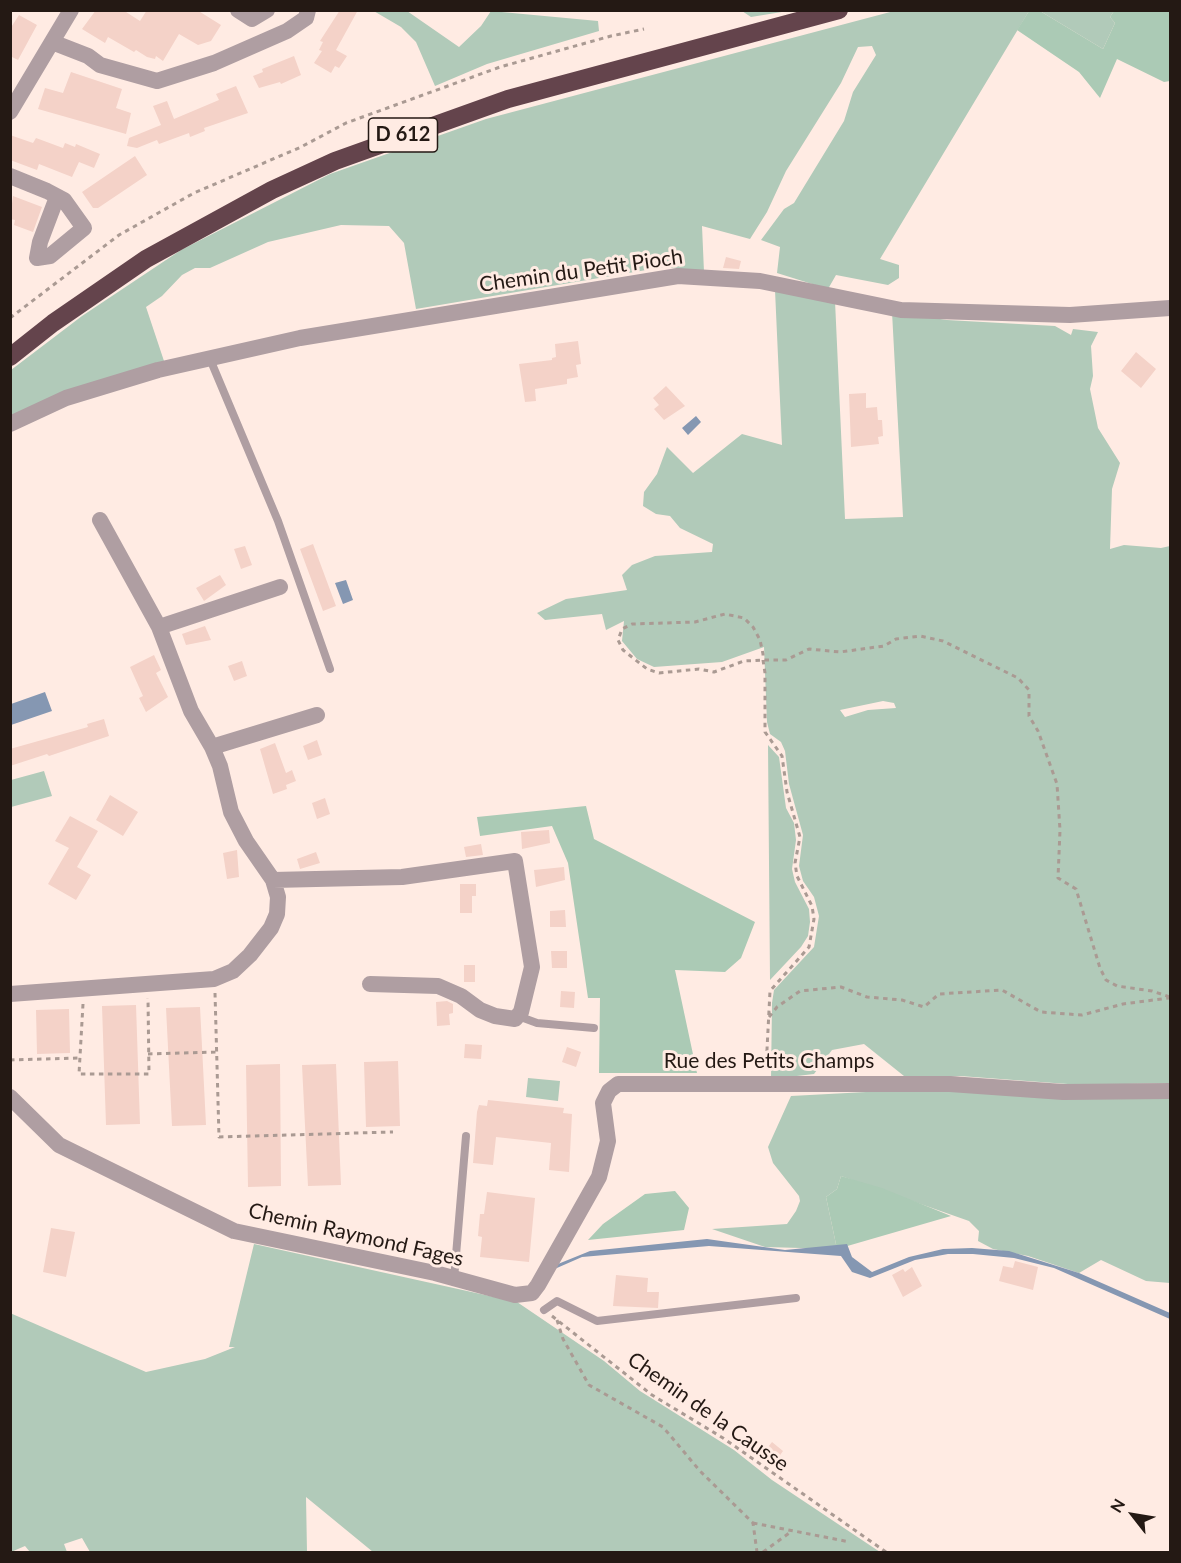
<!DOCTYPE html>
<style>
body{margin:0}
#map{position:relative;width:1181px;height:1563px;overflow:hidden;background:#ffebe3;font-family:Lato,sans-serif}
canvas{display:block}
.frame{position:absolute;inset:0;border:12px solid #241914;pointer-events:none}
.north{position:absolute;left:1103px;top:1485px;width:60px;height:60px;-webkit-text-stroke:4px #ffebe3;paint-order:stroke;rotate:301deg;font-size:16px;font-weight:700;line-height:24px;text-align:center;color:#241914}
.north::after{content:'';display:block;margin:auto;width:21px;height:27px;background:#241914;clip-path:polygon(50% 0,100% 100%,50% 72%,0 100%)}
</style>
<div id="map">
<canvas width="1181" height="1563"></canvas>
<div class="frame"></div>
<div class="north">N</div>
</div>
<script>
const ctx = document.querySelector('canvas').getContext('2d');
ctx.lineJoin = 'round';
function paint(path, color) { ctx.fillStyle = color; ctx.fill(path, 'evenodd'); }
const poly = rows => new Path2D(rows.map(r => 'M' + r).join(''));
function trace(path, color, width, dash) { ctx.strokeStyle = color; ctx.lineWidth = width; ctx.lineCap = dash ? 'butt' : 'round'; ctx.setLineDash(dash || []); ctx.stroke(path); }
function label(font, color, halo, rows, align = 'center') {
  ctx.font = font + ' Lato,sans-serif'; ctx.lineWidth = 6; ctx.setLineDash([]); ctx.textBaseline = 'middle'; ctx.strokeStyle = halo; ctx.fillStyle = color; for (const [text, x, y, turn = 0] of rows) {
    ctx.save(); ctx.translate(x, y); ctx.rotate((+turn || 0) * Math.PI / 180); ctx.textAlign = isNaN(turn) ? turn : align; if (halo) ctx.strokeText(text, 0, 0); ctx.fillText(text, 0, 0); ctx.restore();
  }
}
paint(poly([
 [372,10,407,11,459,47,481,26,491,11,598,21,599,31,487,64,435,86,416,42,401,27],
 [742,11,788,11,751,17],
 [894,11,1029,11,880,259,899,265,899,278,888,285,836,275,828,289,777,273,780,247,761,240,784,209,794,203,844,121,853,92,876,55,872,46,858,47,841,83,786,171,767,212,750,239,702,226,704,272,664,267,416,309,404,243,389,226,341,225,268,242,210,268,195,268,182,275,162,296,146,307,165,364,11,419,11,370,82,316,181,250,330,174,486,119],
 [1040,11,1114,11,1110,17,1115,23,1103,49],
 [775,290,835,301,845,519,903,517,892,312,947,320,1055,326,1071,335,1073,329,1098,332,1091,346,1093,376,1090,389,1098,428,1120,463,1112,489,1110,549,1124,545,1161,548,1170,546,1170,1083,1081,1085,960,1076,909,1080,864,1044,832,1050,814,1074,771,1079,772,1003,774,990,814,947,819,916,814,897,803,881,799,866,803,835,789,784,785,751,781,742,770,734,767,722,764,647,722,662,654,667,637,659,622,641,624,621,606,630,602,614,545,620,537,613,566,599,627,590,622,575,632,565,655,556,712,552,713,544,680,528,670,516,656,514,643,506,644,492,657,474,667,447,693,473,742,434,782,445],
 [883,701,894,703,896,708,868,710,845,717,840,710],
 [768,745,779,757,786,808,794,823,796,840,792,869,795,882,809,909,810,922,808,936,801,947,770,980],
 [44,771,52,796,11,807,11,780],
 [528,1078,560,1081,558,1101,526,1097],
 [941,1088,1170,1094,1170,1283,1146,1281,1101,1260,1079,1273,1028,1256,993,1249,978,1241,979,1231,969,1221,841,1176,837,1189,826,1197,837,1249,765,1247,712,1229,787,1224,796,1211,800,1201,799,1196,773,1163,768,1147,791,1096],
 [254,1244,517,1302,604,1361,640,1391,734,1450,772,1480,880,1552,373,1552,306,1497,307,1552,90,1552,82,1538,64,1544,67,1552,30,1552,25,1546,11,1552,10,1313,146,1372,205,1359,235,1347,229,1347]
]), '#b1cab9');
paint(poly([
 [1029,11,1040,11,1103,49,1115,23,1110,17,1114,11,1170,11,1170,81,1164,82,1117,59,1100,98,1079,72,1017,30],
 [586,806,594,839,755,922,741,958,725,972,675,970,697,1073,599,1073,600,998,588,998,568,863,552,826,480,836,477,817],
 [841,1176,882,1188,951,1216,837,1249,826,1197,837,1189],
 [675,1191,689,1208,684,1230,588,1240,603,1224,645,1194]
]), '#abcab5');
paint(poly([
 [696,416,701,422,688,435,682,428],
 [346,580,353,600,343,604,335,583],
 [45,692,52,711,11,725,11,704],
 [707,1239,785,1250,847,1244,852,1257,872,1272,909,1257,943,1249,972,1248,1009,1251,1079,1273,1170,1313,1170,1319,1054,1268,1014,1258,973,1254,948,1254,915,1260,870,1278,852,1272,841,1256,709,1246,582,1257,550,1271,553,1266,590,1251]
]), '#8597b2');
paint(poly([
 [96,10,123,10,140,21,147,10,197,10,221,25,211,41,198,45,179,34,163,61,156,56,155,59,147,57,136,50,134,52,108,37,105,43,82,29],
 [340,10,358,10,336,50,347,56,339,68,335,66,331,73,314,63,322,51,319,50,323,42,320,41],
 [19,15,37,25,18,60,10,56,10,29],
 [294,56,301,75,281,84,280,82,259,88,253,76,263,72,262,69],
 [71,72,122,89,116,108,131,113,126,134,38,109,45,88,63,93],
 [236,86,248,113,204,128,205,131,190,137,189,133,159,144,157,140,137,148,127,146,129,138,161,125,153,106,167,101,174,119,219,100,216,94],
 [10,135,33,143,36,138,63,148,65,143,75,147,76,144,100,154,94,168,79,162,72,177,39,164,37,170,10,160],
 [135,156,147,175,98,208,93,208,82,192],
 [13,196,42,207,33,232,14,225,15,220,10,219],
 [726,257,741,261,739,269,723,268],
 [578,341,581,364,576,365,578,377,567,379,567,384,535,389,536,401,525,402,519,364,552,360,552,358,556,357,555,344],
 [1136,352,1156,369,1141,388,1121,371],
 [666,386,685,406,664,420,654,409,659,405,653,398],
 [866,393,866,408,877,407,878,420,882,420,883,436,878,437,879,444,851,447,849,394],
 [313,544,336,606,323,611,300,549],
 [245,546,252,565,241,569,234,549],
 [220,575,226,585,204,601,196,588],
 [205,626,211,640,186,645,182,634],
 [154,655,161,670,156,673,168,697,146,712,139,698,143,696,130,667],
 [242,661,247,676,234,681,228,666],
 [104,719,109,736,49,756,47,754,10,766,10,749,88,727,87,724],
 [317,740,322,755,308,760,303,746],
 [275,743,286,773,292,770,296,781,286,785,287,789,273,794,260,749],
 [110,795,138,812,123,836,96,820],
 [325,798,330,814,317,819,312,803],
 [70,816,98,831,77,867,91,875,76,900,48,884,69,848,55,841],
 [549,830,550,843,522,849,521,832],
 [481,844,483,855,466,857,464,847],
 [237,850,239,877,227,879,223,853],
 [316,852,320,863,300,869,297,859],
 [564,867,565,880,536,887,534,870],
 [460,884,476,884,476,896,472,896,472,913,460,913],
 [565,910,566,927,550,927,550,911],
 [551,951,567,951,567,968,552,968],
 [464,965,475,965,475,982,464,982],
 [561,991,575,992,574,1008,560,1007],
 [447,1001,453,1004,453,1013,449,1014,450,1025,437,1026,436,1002],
 [136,1005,140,1124,106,1125,102,1006],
 [200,1007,206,1125,172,1126,166,1008],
 [69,1009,70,1053,37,1054,36,1010],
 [465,1044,482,1045,481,1059,464,1058],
 [567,1047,581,1052,576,1067,562,1062],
 [398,1061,400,1126,366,1127,364,1062],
 [280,1064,281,1186,248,1187,246,1065],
 [336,1064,341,1185,308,1186,302,1065],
 [488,1100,564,1108,563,1113,572,1114,569,1172,549,1170,551,1143,496,1137,493,1165,473,1163,477,1112,479,1105,487,1106],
 [487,1192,535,1198,529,1262,480,1257,482,1237,478,1236,480,1214,484,1214],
 [51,1228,75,1232,66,1277,43,1272],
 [1015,1261,1038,1267,1033,1290,999,1281,1003,1266,1013,1268],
 [912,1267,922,1286,903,1297,892,1275,903,1269,905,1272],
 [616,1275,648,1278,647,1292,659,1292,658,1308,613,1306],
 [772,1442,783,1451,774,1464,762,1455]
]), '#f4d2c8');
trace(poly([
 [10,318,119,235,194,193,301,147,346,123,500,67,611,36,644,29],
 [215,993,219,1137,393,1132],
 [83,1004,79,1074,149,1074,148,998],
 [769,1017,777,1007,800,991,841,987,867,997,902,1000,924,1007,939,994,1002,990,1041,1012,1082,1015,1123,1004,1169,998],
 [148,1054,217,1052],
 [10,1060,80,1058],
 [766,1069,770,991,809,947,814,919,812,906,797,876,795,863,800,837,787,792,782,756,765,732,765,673,763,660,763,654,760,640,753,627,744,618,725,614,695,622,632,624,622,629,618,640,623,650,647,669,659,673,699,669,714,672,744,661,763,660,786,660,809,649,840,652,884,646,896,639,920,636,943,641,1018,678,1029,690,1029,716,1038,731,1057,784,1060,830,1058,878,1076,889,1100,968,1106,980,1117,986,1152,991,1170,997],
 [552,1316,652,1395,723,1438,886,1552],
 [557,1320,563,1339,589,1385,663,1427,700,1471,753,1523,757,1552],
 [753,1523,850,1542],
 [763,1552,792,1531]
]), '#aa9a93', 3, [4.5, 4.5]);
trace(poly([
 [210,359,278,521,330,669],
 [518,1016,537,1023,594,1028],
 [454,1279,466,1136],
 [544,1310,557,1301,597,1321,796,1298]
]), '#af9ea2', 8);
trace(poly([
 [238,10,252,19,267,10],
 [52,42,88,56,100,65,157,81,214,63,287,31,306,18,308,10],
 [10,112,71,10],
 [10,176,47,191,64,200,84,228,50,256,37,258,40,242,57,197],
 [10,424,66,398,158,370,300,338,678,276,760,281,901,310,1070,315,1170,308],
 [159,627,280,587],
 [212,747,317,715],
 [273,880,402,877,515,861,532,967,521,1012,515,1019,495,1016,480,1010,461,996,438,986,370,984],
 [10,994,214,979,233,971,250,955,271,928,277,914,278,897,273,880,246,841,231,812,220,766,212,747,191,711,159,627,100,520],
 [10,1097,59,1145,234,1231,435,1273,515,1295,532,1293,538,1285,599,1177,608,1141,603,1103,609,1091,618,1084,950,1084,1063,1092,1170,1091]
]), '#af9ea2', 16);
trace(poly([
 [10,357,53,323,146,259,272,190,335,161,508,99,839,10]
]), '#64444c', 18);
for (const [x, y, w] of [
 [403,135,69]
]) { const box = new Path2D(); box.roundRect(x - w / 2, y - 17, w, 34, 4.5); ctx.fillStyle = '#ffebe3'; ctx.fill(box); trace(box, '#241914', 1.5); }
label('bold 20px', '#241914', null, [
 ["D 612",403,135]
]);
label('21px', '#241914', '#ffebe3', [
 ["Chemin du Petit Pioch",581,271,-8],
 ["Rue des Petits Champs",769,1061],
 ["Chemin Raymond Fages",356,1235,13],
 ["Chemin de la Causse",708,1412,35]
]);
</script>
